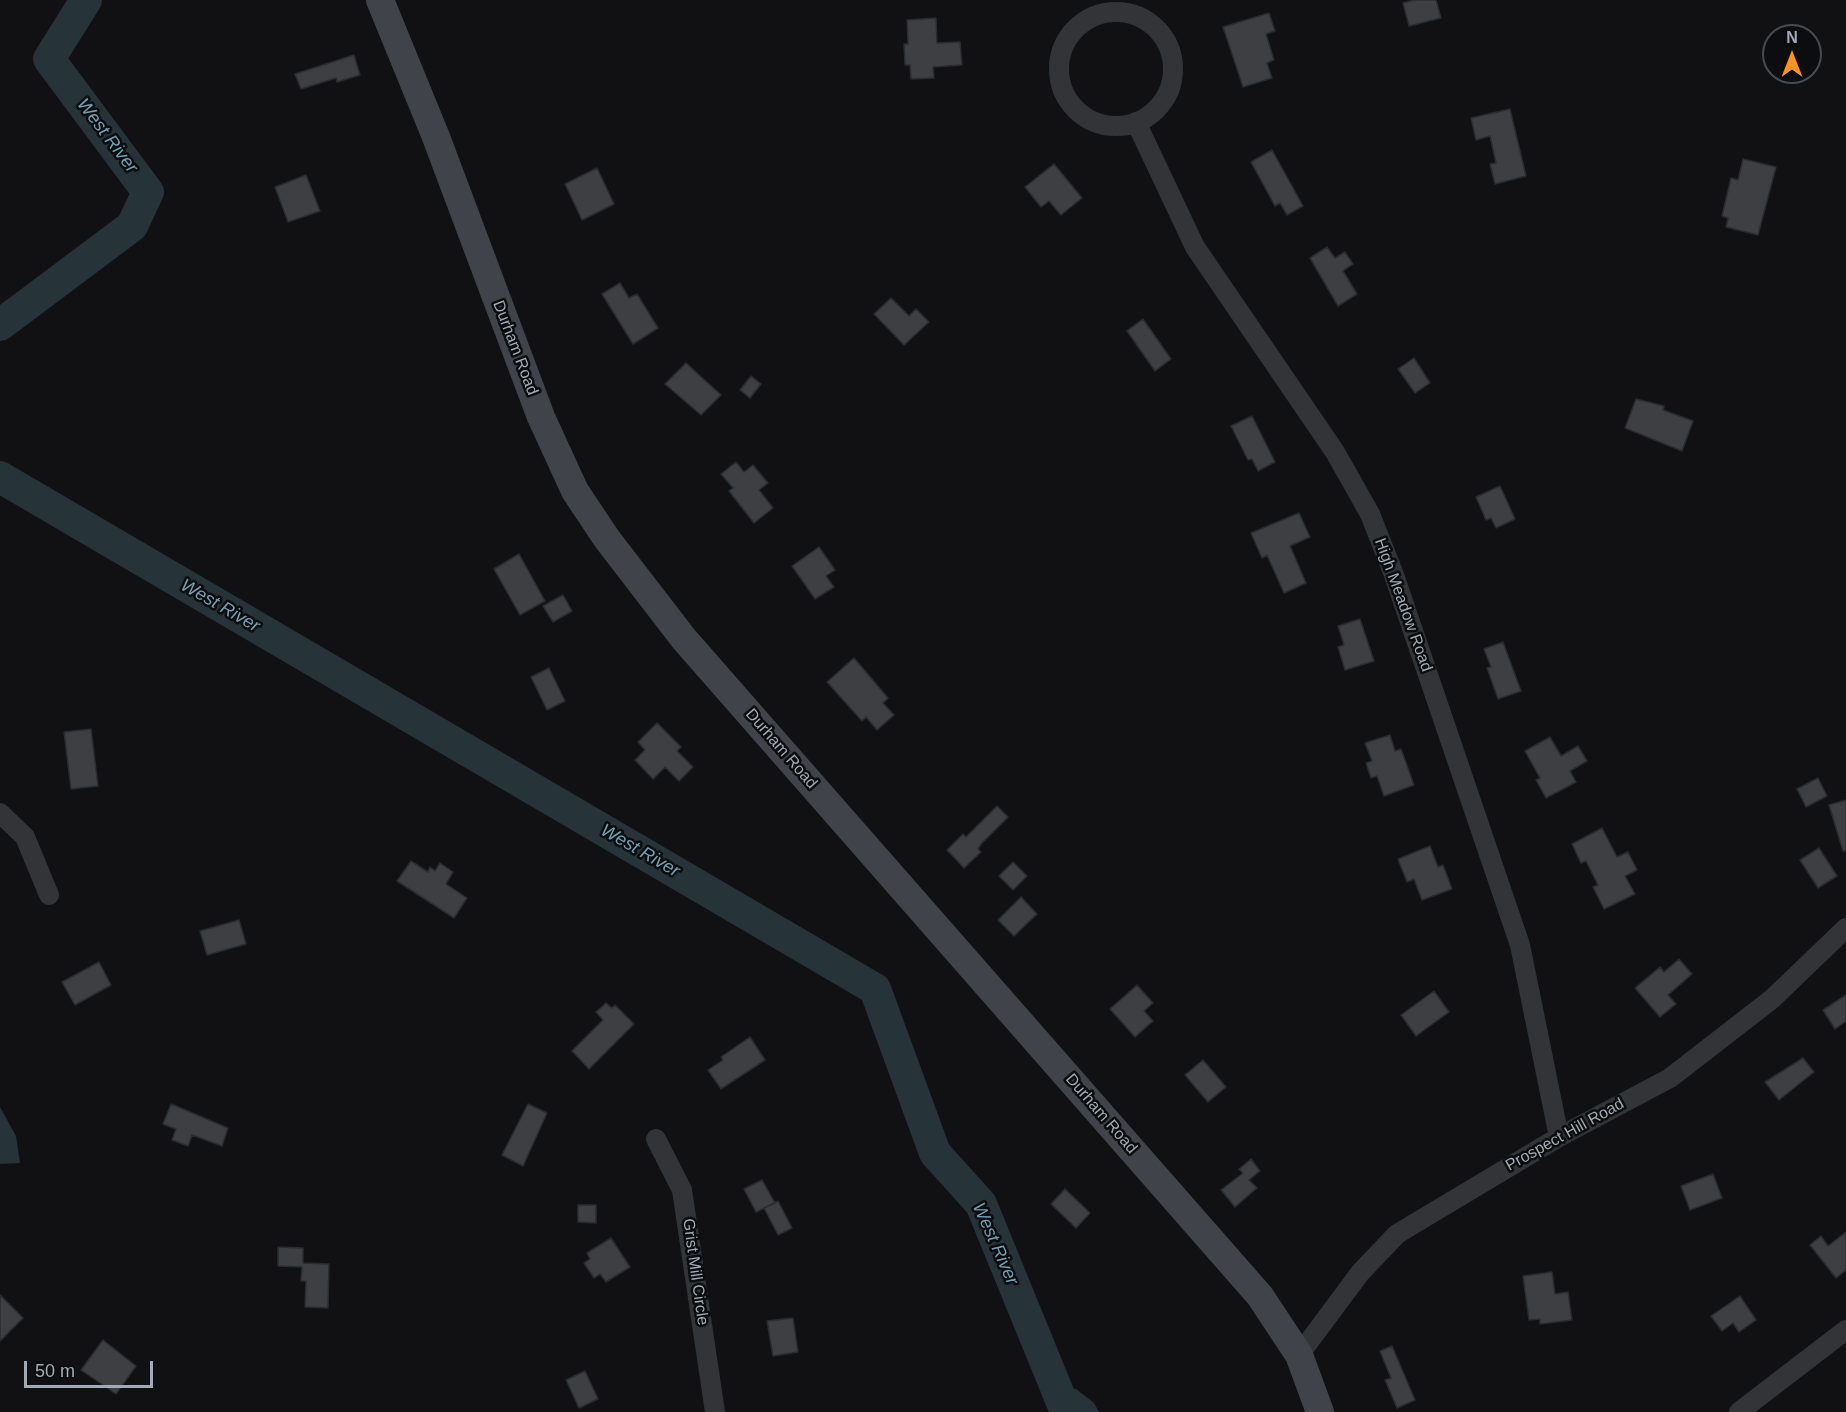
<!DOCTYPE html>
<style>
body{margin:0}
#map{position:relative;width:1846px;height:1412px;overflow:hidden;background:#111113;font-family:Arial,sans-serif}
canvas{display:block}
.north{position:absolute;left:1762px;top:24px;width:60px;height:60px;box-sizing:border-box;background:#0c0d0e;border:2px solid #484c51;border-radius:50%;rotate:0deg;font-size:16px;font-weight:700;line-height:24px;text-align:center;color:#a1aab5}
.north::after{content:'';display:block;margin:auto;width:21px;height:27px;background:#ff931d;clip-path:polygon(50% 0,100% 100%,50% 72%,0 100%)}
.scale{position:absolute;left:24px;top:1361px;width:129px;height:27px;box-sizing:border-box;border:3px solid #a1aab5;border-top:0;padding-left:8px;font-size:18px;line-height:21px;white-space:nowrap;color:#a1aab5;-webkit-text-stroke:4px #0c0d0e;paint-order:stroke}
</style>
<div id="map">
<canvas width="1846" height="1412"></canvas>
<div class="north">N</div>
<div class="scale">50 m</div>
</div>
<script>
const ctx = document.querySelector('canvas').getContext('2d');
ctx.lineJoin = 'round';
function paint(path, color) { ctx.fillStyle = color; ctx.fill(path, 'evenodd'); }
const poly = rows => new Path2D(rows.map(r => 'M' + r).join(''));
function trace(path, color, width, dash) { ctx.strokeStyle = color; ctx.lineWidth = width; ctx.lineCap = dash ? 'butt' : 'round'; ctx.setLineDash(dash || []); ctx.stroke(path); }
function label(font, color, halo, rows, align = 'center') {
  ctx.font = font + ' Arial,sans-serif'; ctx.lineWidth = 5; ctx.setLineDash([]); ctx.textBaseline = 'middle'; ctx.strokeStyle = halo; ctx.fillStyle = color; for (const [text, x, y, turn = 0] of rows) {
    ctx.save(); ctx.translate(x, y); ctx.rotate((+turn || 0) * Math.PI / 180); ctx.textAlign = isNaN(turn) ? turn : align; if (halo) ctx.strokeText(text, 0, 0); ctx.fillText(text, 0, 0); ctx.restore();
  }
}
paint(poly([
 [0,1107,16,1136,20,1163,0,1164],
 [1064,1387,1076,1389,1094,1403,1099,1412,1054,1412,1055,1395]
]), '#263338');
trace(poly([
 [0,325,132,226,148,192,49,59,86,0],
 [0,477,875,989,935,1153,981,1204,1066,1412]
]), '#263338', 32);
const building = poly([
 [1414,0,1436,0,1441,18,1409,26,1403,3,1414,0],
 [1269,13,1275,31,1266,34,1274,60,1267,63,1272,78,1243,87,1223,27,1269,13],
 [936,18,937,43,960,42,962,65,933,67,934,78,911,79,910,65,905,65,904,44,908,44,907,20,936,18],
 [354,55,360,75,337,82,336,78,301,89,295,74,354,55],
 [1510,109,1526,176,1495,184,1490,164,1496,163,1490,136,1476,140,1471,118,1510,109],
 [1272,150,1303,206,1287,215,1280,203,1275,206,1251,162,1272,150],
 [1743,159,1776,167,1758,235,1726,227,1728,218,1722,216,1731,178,1738,180,1743,159],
 [1054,164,1082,198,1061,215,1049,201,1041,207,1025,187,1054,164],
 [597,168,614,204,582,220,565,184,597,168],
 [306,175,320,211,288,222,275,187,306,175],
 [1327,247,1335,258,1345,252,1353,264,1343,271,1357,294,1338,306,1310,258,1327,247],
 [620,283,629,298,637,294,658,328,633,344,602,294,620,283],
 [891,298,909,316,916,309,929,322,904,345,874,314,891,298],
 [1143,319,1171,359,1155,371,1127,331,1143,319],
 [1414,358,1430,383,1415,393,1398,369,1414,358],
 [686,363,721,395,701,415,665,384,686,363],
 [751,376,761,384,750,398,740,390,751,376],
 [1636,399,1664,406,1663,410,1693,421,1682,451,1625,428,1636,399],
 [1252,416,1275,462,1258,471,1252,459,1248,460,1231,426,1252,416],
 [736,462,744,472,753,465,768,483,759,490,773,508,754,523,729,491,733,488,721,474,736,462],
 [1500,486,1515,519,1496,528,1491,518,1486,520,1476,497,1500,486],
 [1299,513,1310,537,1290,546,1306,583,1284,593,1267,555,1262,558,1251,533,1299,513],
 [819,547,835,570,826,576,834,587,815,599,792,566,819,547],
 [519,554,545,601,520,615,494,569,519,554],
 [563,595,572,611,553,622,543,606,563,595],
 [1360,619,1374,661,1345,670,1338,647,1344,645,1338,626,1360,619],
 [1503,642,1521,691,1498,699,1487,668,1491,667,1484,649,1503,642],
 [854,658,888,698,883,703,894,715,877,730,866,717,862,721,827,682,854,658],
 [549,668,565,701,547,710,531,677,549,668],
 [657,723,681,747,677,751,693,767,679,781,665,767,653,779,635,760,645,750,638,742,657,723],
 [91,729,98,786,71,789,64,732,91,729],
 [1390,735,1395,751,1401,749,1414,785,1384,796,1377,776,1371,778,1366,763,1372,761,1365,743,1390,735],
 [1550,737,1561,756,1578,746,1587,761,1570,771,1576,782,1546,798,1536,780,1540,778,1525,751,1550,737],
 [1818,778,1827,796,1806,807,1797,789,1818,778],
 [1846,800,1846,850,1843,851,1829,805,1846,800],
 [997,806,1008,817,982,843,978,849,981,852,964,868,947,850,963,834,966,837,997,806],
 [1602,828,1617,857,1628,852,1637,870,1625,876,1635,894,1604,909,1593,887,1598,885,1586,861,1581,863,1572,844,1602,828],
 [1430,846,1438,867,1443,865,1452,889,1422,900,1414,879,1407,882,1398,859,1430,846],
 [1819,848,1837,876,1818,888,1800,860,1819,848],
 [411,861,428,872,430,867,435,871,440,863,453,872,446,884,467,898,454,918,397,881,411,861],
 [1013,862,1027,876,1013,890,999,876,1013,862],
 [1021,897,1037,914,1014,936,998,920,1021,897],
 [239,920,246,944,207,955,200,931,239,920],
 [1679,959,1692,974,1668,995,1676,1004,1660,1017,1635,988,1660,967,1664,972,1679,959],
 [99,962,111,985,75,1005,62,982,99,962],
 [1137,985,1153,1003,1144,1011,1153,1021,1135,1037,1110,1009,1137,985],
 [1434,991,1449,1012,1416,1036,1401,1015,1434,991],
 [1846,995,1846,1021,1835,1029,1823,1010,1846,995],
 [606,1003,612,1008,615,1005,634,1024,589,1069,572,1051,603,1020,596,1012,606,1003],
 [750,1037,765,1060,721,1089,708,1070,723,1060,721,1057,750,1037],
 [1803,1058,1814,1072,1779,1100,1765,1082,1803,1058],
 [1203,1060,1226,1087,1208,1102,1185,1075,1203,1060],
 [171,1104,228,1128,222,1146,192,1135,188,1146,172,1140,176,1129,163,1124,171,1104],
 [528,1104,547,1113,523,1166,502,1155,528,1104],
 [1251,1159,1260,1171,1249,1180,1257,1188,1235,1207,1221,1190,1243,1173,1239,1169,1251,1159],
 [1713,1174,1722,1198,1690,1210,1681,1186,1713,1174],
 [762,1180,775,1203,756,1212,744,1189,762,1180],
 [1065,1189,1090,1213,1076,1228,1051,1204,1065,1189],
 [778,1201,792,1228,778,1235,764,1208,778,1201],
 [578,1205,596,1205,596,1223,578,1222,578,1205],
 [1846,1232,1846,1270,1836,1278,1810,1245,1821,1236,1828,1246,1846,1232],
 [611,1238,630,1267,606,1282,600,1274,594,1278,584,1263,590,1259,587,1253,611,1238],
 [278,1247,303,1248,303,1263,329,1264,328,1308,305,1307,306,1281,301,1281,302,1267,278,1266,278,1247],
 [1552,1272,1555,1294,1568,1292,1572,1320,1540,1324,1540,1319,1529,1320,1523,1276,1552,1272],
 [0,1295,23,1318,0,1341,0,1295],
 [1740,1296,1756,1320,1739,1332,1733,1323,1722,1331,1711,1316,1740,1296],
 [793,1318,798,1352,773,1356,767,1321,793,1318],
 [103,1340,136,1366,116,1394,81,1370,103,1340],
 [1392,1346,1415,1400,1397,1408,1385,1380,1391,1378,1380,1351,1392,1346],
 [585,1371,598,1399,579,1408,566,1380,585,1371]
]);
paint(building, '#3d3f43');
trace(building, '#2b2c2f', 1.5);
trace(poly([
 '1059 69a57 57 0 1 1 114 0a57 57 0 1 1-114 0Z',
 [1136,122,1195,247,1335,452,1370,514,1394,575,1520,945,1559,1137],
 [0,813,25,837,49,895],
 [656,1139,682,1190,715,1412],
 [1299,1355,1360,1273,1397,1234,1559,1137,1670,1078,1772,999,1846,928],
 [1739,1412,1846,1330]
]), '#323438', 20);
trace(poly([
 [380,0,436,137,541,417,575,491,607,539,684,639,1260,1296,1299,1355,1320,1412]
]), '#404349', 28);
label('16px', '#a1aab5', '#0c0d0e', [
 ["Durham Road",515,348,69],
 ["High Meadow Road",1403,605,70],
 ["Durham Road",781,749,49],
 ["Durham Road",1101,1114,49],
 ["Prospect Hill Road",1565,1135,-29],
 ["Grist Mill Circle",695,1272,82]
]);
label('italic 18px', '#74a0b5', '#0c0d0e', [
 ["West River",107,136,53],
 ["West River",220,606,30],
 ["West River",640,851,30],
 ["West River",995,1244,66]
]);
</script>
